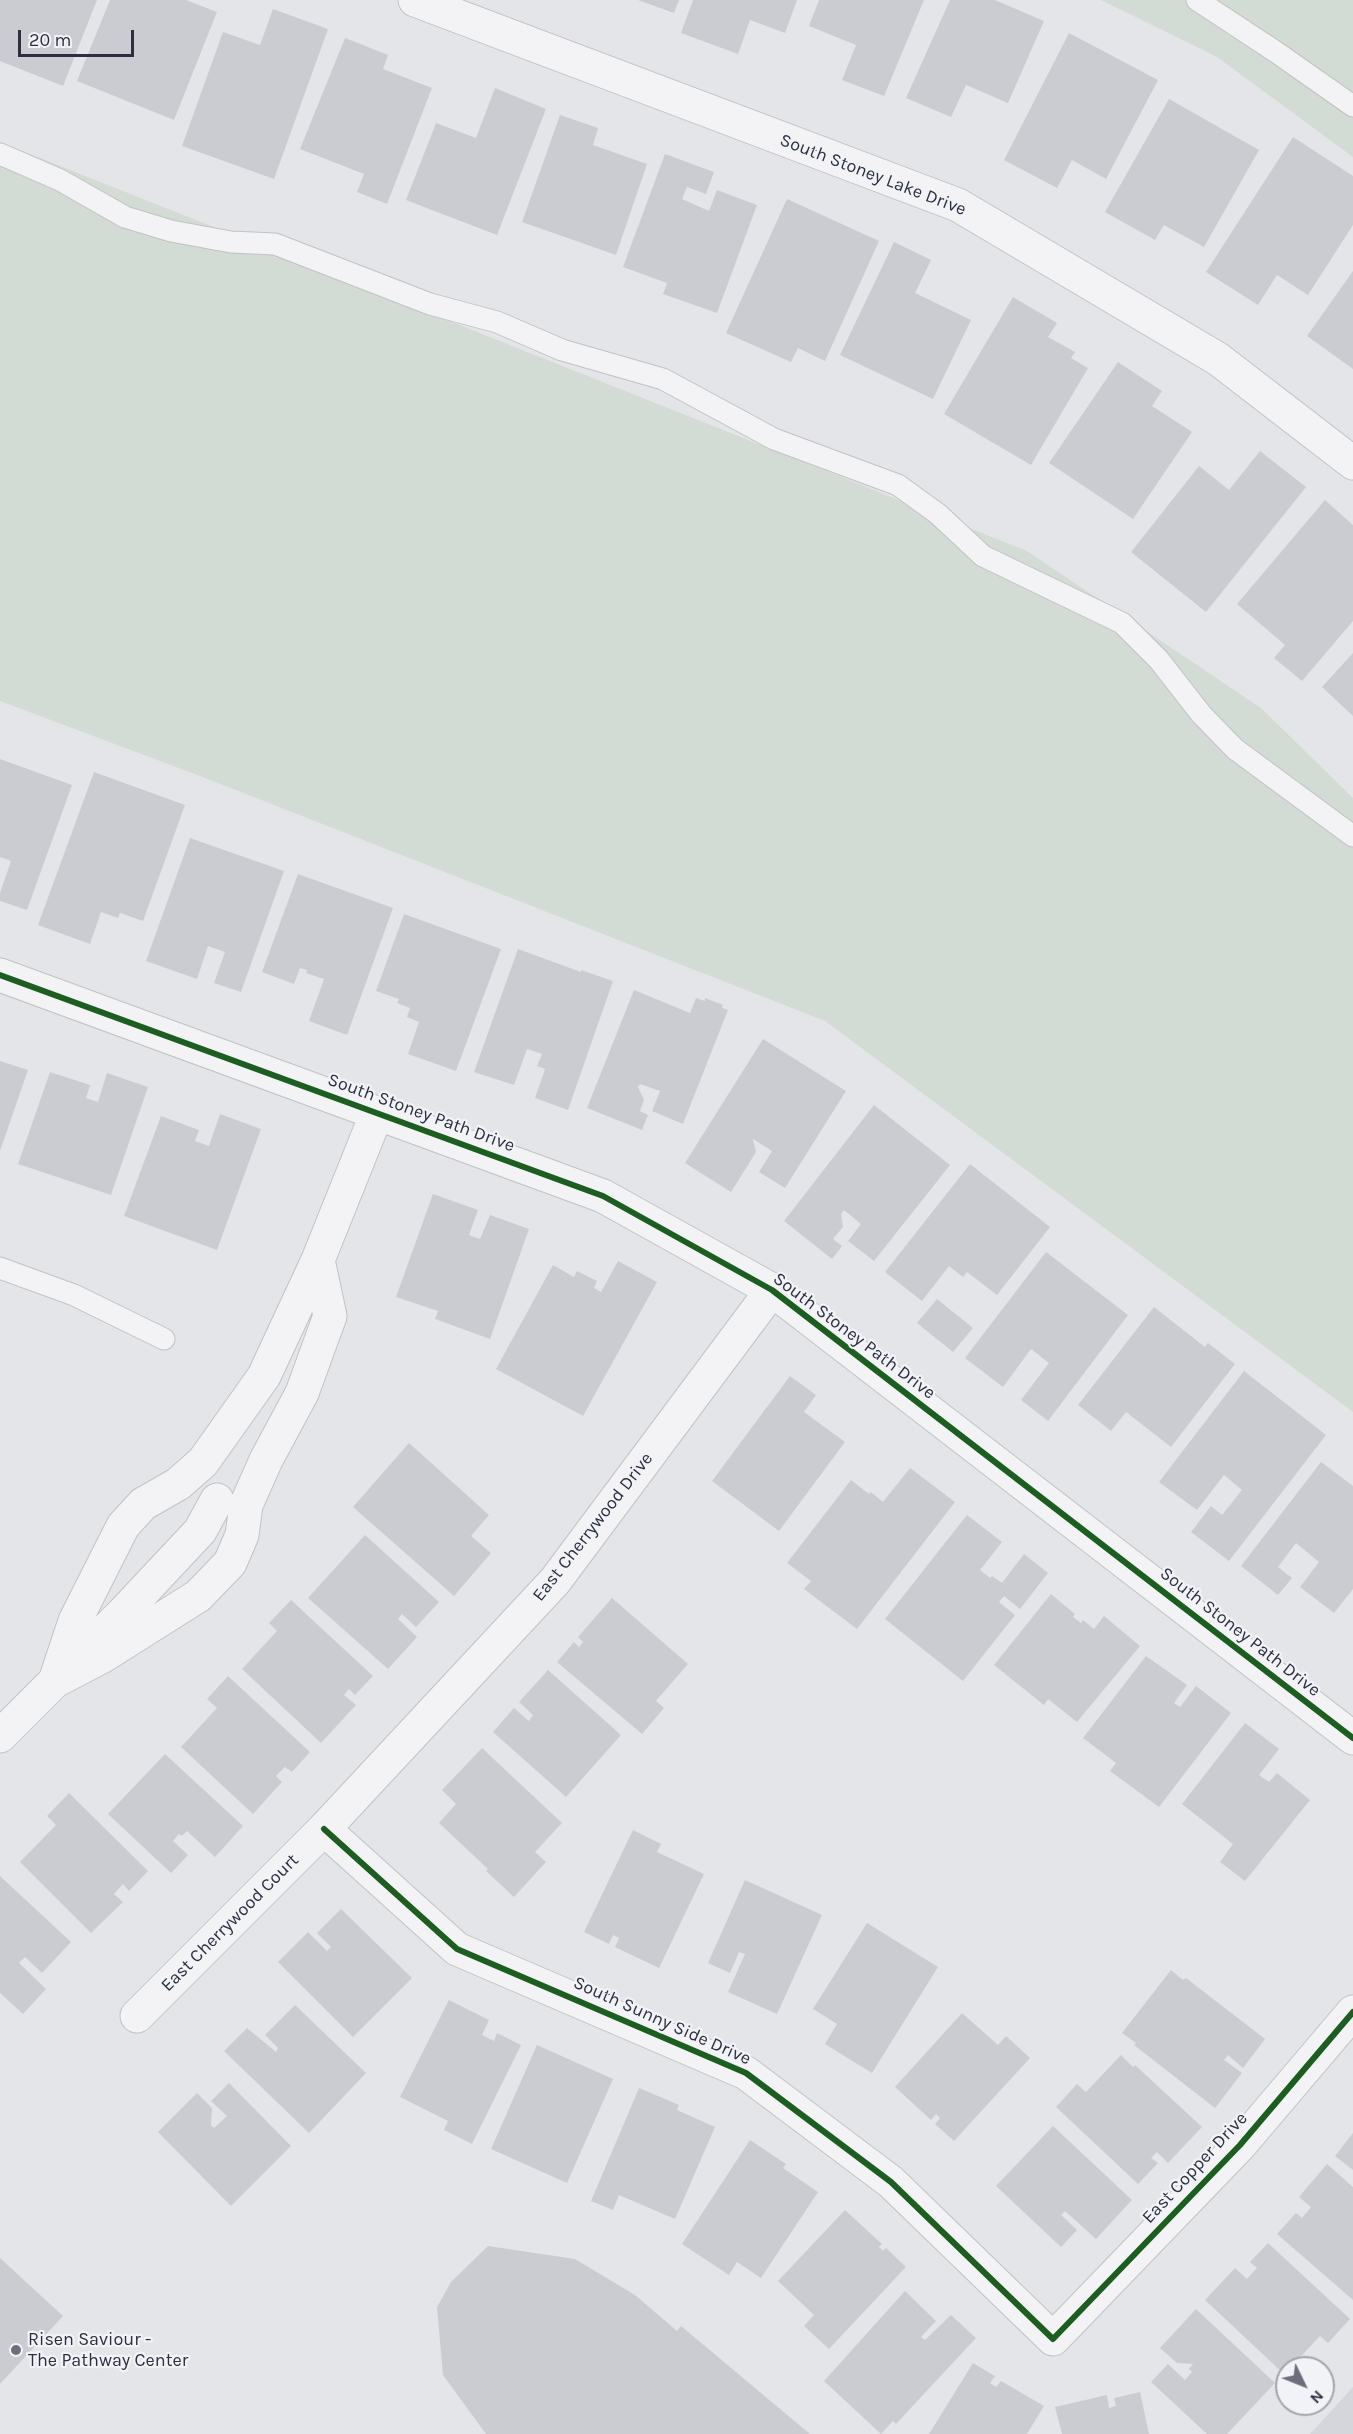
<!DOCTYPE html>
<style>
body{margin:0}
#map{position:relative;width:1353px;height:2434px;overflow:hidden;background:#e4e5e9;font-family:Karla,sans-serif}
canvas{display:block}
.north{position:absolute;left:1275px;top:2356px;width:60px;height:60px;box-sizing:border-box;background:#f2f3f7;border:2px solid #a3a5ae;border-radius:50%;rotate:133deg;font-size:16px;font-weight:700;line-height:24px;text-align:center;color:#2c2f40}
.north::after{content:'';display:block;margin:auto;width:21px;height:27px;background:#6c6f7b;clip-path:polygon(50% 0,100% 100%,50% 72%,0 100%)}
.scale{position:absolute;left:18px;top:30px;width:116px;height:27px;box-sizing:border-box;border:3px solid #2c2f40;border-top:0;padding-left:8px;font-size:18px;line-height:21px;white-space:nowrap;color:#2c2f40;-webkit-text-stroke:4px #f2f3f7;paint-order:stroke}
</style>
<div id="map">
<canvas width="1353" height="2434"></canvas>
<div class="north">N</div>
<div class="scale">20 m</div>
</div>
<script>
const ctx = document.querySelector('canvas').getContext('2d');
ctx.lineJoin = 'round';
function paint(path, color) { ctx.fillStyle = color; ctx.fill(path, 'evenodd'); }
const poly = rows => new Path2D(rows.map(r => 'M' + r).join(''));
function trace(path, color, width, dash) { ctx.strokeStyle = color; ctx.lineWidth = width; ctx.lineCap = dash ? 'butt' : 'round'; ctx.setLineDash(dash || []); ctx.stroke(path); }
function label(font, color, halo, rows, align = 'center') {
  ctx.font = font + ' Karla,sans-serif'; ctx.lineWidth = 4.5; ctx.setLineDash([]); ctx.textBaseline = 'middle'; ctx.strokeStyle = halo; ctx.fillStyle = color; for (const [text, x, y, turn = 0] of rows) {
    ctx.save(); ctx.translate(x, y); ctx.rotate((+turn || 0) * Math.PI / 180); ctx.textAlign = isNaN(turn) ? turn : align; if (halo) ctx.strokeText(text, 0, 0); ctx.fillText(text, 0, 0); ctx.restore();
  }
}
paint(poly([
 [1353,2387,1353,2434,1310,2434]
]), '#d5d6dc');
paint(poly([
 [1101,0,1353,0,1353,157,1217,57],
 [0,142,1027,551,1261,708,1353,798,1353,1412,825,1021,200,776,0,701]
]), '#d3dbd5');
paint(poly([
 [0,0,97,0,63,86,0,61],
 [110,0,186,0,217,12,174,120,77,81],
 [638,0,679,0,674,13],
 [693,0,797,0,785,33,750,20,738,54,681,33],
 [819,0,924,0,884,96,842,80,856,45,809,26],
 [950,0,995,0,1044,21,1008,103,966,85,951,117,906,98],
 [273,9,328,29,274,179,182,146,223,32,260,45],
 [1069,33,1158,80,1106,179,1072,160,1057,188,1004,160],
 [345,38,388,55,383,69,432,88,387,204,357,192,364,174,300,149],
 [495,88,546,109,497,235,406,200,436,123,476,138],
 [1169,99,1259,150,1204,247,1164,225,1155,240,1105,212],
 [560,115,598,128,593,145,647,164,616,255,522,222],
 [1293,137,1353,176,1353,225,1308,295,1277,275,1258,305,1206,272],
 [665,154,714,172,706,194,687,187,682,199,709,211,717,190,757,205,717,313,663,294,667,283,623,267],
 [787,199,879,241,825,361,798,348,791,362,726,333],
 [894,242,931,260,915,293,971,320,933,399,840,355],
 [1353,271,1353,369,1307,336],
 [1013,297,1057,323,1048,337,1075,352,1071,358,1088,368,1031,465,944,414],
 [1118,362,1162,391,1152,406,1192,432,1133,519,1049,463],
 [1260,451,1306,487,1206,612,1131,552,1199,466,1229,490],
 [1325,500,1353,525,1353,621,1302,681,1274,658,1285,645,1237,604],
 [1353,653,1353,716,1322,687],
 [0,759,72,785,27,910,0,901,0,893,11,861,0,857],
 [94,772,185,805,143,921,120,913,118,918,101,912,90,944,38,925],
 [190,838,284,871,241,992,214,983,225,952,208,946,197,979,146,961],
 [298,874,393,908,347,1035,309,1021,324,979,306,973,307,970,300,968,294,984,262,972],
 [404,914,501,949,456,1071,408,1054,419,1022,407,1017,410,1008,397,1003,399,999,376,991],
 [518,949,581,972,581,970,613,981,568,1110,535,1098,545,1069,537,1066,542,1054,527,1049,514,1085,474,1072],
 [634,990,690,1013,696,998,705,1001,705,998,723,1005,722,1008,728,1010,683,1124,652,1111,660,1091,640,1084,638,1087,644,1100,640,1111,648,1115,642,1130,587,1108],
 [763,1039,846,1091,785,1188,759,1172,772,1151,753,1139,756,1152,731,1192,685,1163],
 [0,1061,28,1070,0,1151],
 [50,1072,90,1085,86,1098,98,1102,107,1073,148,1087,111,1195,18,1164],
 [874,1105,950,1165,874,1261,848,1241,861,1224,844,1210,841,1214,843,1227,833,1239,842,1246,832,1259,784,1221],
 [220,1114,261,1129,217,1250,124,1216,161,1116,199,1130,195,1141,209,1146],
 [970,1164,1050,1227,997,1295,967,1272,963,1277,949,1266,922,1301,885,1272],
 [433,1194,478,1210,469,1235,480,1239,490,1215,529,1229,490,1339,435,1319,438,1311,396,1297],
 [1046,1252,1128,1315,1048,1421,1021,1400,1049,1363,1031,1349,1003,1387,965,1358],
 [618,1261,657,1282,583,1416,496,1369,553,1265,574,1277,577,1271,597,1281,594,1288,601,1292],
 [937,1299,973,1328,953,1352,917,1323],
 [1154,1307,1205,1347,1208,1343,1235,1364,1171,1447,1126,1412,1111,1431,1078,1405],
 [1244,1371,1326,1435,1229,1561,1191,1532,1211,1506,1222,1515,1242,1490,1224,1475,1197,1510,1159,1482],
 [790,1376,816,1395,804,1412,845,1442,779,1531,712,1481],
 [409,1443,489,1515,471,1536,491,1553,454,1596,353,1507],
 [1321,1462,1353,1486,1353,1589,1334,1613,1300,1587,1319,1562,1296,1543,1278,1567,1292,1578,1278,1595,1241,1566],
 [910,1468,955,1502,857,1629,804,1589,811,1581,787,1563,851,1480,869,1494,871,1492,883,1502],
 [967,1515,1002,1542,980,1570,990,1578,992,1576,1002,1583,1024,1554,1048,1573,1020,1609,1004,1596,999,1602,1015,1615,963,1681,885,1619],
 [365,1535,439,1602,416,1627,402,1614,398,1619,417,1637,388,1669,308,1598],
 [1051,1594,1075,1614,1073,1617,1081,1623,1083,1620,1094,1629,1104,1616,1140,1646,1077,1722,1048,1699,1044,1705,994,1665],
 [612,1598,688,1664,656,1701,664,1708,642,1734,557,1662,574,1642,579,1647,583,1642,578,1637],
 [291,1600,373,1676,355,1695,349,1689,344,1695,356,1705,321,1743,242,1669,277,1631,269,1623],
 [1146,1656,1187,1685,1174,1703,1180,1707,1196,1686,1231,1713,1159,1807,1110,1771,1116,1763,1083,1738],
 [548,1670,621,1735,566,1797,493,1732,514,1708,529,1721,533,1715,519,1702],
 [228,1676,310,1752,292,1772,285,1767,276,1776,282,1782,253,1814,181,1747,217,1708,207,1699],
 [1245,1723,1279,1749,1259,1775,1269,1782,1277,1773,1310,1800,1245,1881,1220,1862,1233,1844,1182,1804],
 [482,1748,562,1823,535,1852,546,1862,514,1897,486,1871,488,1869,439,1823,456,1804,442,1790],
 [165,1754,243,1826,215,1857,187,1831,182,1836,179,1834,173,1841,188,1855,171,1873,108,1814],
 [69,1793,148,1871,129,1891,123,1884,114,1894,123,1902,91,1933,20,1862,56,1825,47,1816],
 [633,1830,661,1844,657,1852,704,1874,659,1968,615,1947,619,1938,613,1935,609,1944,584,1932],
 [0,1876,71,1942,42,1973,25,1957,19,1963,46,1989,23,2014,0,1993],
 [745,1880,822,1915,777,2014,728,1992,745,1954,739,1952,730,1973,708,1963],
 [341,1909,412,1978,353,2037,278,1962,308,1932,327,1951,331,1947,317,1933],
 [867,1923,938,1967,872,2073,825,2044,837,2024,813,2009],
 [1171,1970,1183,1980,1186,1978,1265,2039,1243,2068,1228,2055,1224,2060,1242,2073,1215,2108,1134,2045,1136,2043,1122,2033],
 [449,2000,489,2020,482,2035,494,2041,497,2033,521,2045,472,2144,444,2130,448,2121,400,2097],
 [295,2005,366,2073,309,2133,224,2051,247,2028,276,2052,278,2048,265,2035],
 [962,2013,998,2045,1006,2036,1030,2058,954,2141,935,2124,940,2118,936,2114,931,2120,895,2087],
 [537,2045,613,2079,567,2183,491,2149],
 [1121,2055,1133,2067,1135,2065,1202,2127,1168,2163,1157,2152,1151,2158,1158,2163,1138,2184,1056,2107,1077,2084,1086,2092],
 [229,2083,291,2146,231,2206,158,2132,197,2093,212,2108,211,2125,214,2128,227,2116,211,2101],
 [639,2088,679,2105,677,2110,715,2127,675,2219,619,2195,613,2210,591,2201],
 [1053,2126,1132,2200,1096,2239,1065,2211,1061,2215,1077,2230,1061,2247,996,2186],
 [1353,2133,1353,2170,1335,2156],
 [750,2140,786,2164,783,2168,818,2192,761,2278,737,2262,729,2275,682,2244],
 [1327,2164,1353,2187,1353,2300,1277,2234,1296,2213,1302,2218,1311,2207,1299,2197],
 [845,2210,882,2244,879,2247,883,2251,886,2248,906,2267,829,2349,804,2326,814,2315,778,2281],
 [1268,2243,1350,2319,1328,2343,1320,2336,1290,2368,1287,2368,1284,2374,1205,2300,1235,2268,1247,2279,1257,2268,1250,2262],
 [488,2246,575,2259,635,2295,677,2331,681,2326,810,2434,486,2434,443,2375,437,2307,451,2282],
 [0,2258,63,2316,0,2384],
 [905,2291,936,2321,921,2337,925,2340,951,2315,976,2338,896,2424,893,2421,881,2434,824,2381],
 [1196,2309,1275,2383,1227,2434,1207,2434,1151,2382,1168,2364,1185,2380,1192,2372,1189,2369,1193,2364,1177,2363,1160,2348],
 [973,2363,995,2376,990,2383,996,2387,1001,2381,1044,2406,1027,2434,929,2434],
 [1140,2392,1149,2434,1062,2434,1055,2407,1107,2395,1109,2408,1116,2406,1114,2398]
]), '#cbccd1');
const service = poly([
 [1197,0,1276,52,1353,106],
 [0,154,60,180,125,217,171,231,231,242,275,244,430,304,497,322,562,350,663,379,774,439,898,485,938,514,983,556,1122,623,1159,660,1201,714,1235,749,1353,836],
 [0,1268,74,1295,164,1339]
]);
const minor = poly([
 [415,0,958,205,1218,359,1353,463],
 [0,975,603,1196,772,1290,1353,1738],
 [55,1681,75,1621,123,1526,143,1504,178,1484,203,1462,264,1376,318,1260,377,1113],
 [55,1681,103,1656,198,1596,230,1563,242,1535,246,1505,266,1460,302,1393,330,1316,318,1260],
 [0,1736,124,1612,200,1531,217,1500],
 [324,1829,457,1949,746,2073,891,2182,1053,2339,1240,2145,1353,2012],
 [137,2016,324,1829,555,1581,772,1290]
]);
trace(service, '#c1c2c5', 23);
trace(minor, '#c1c2c5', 35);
trace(service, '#f3f3f5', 21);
trace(minor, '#f3f3f5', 33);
trace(poly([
 [0,975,603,1196,772,1290,1353,1738],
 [324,1829,457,1949,746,2073,891,2182,1053,2339,1240,2145,1353,2012]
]), '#1b5e20', 6);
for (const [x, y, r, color] of [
 [16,2350,6,"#6c6f7b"]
]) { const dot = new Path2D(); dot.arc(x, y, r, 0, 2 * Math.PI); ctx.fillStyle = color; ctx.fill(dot); trace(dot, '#f2f3f7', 2); }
label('18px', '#2c2f40', '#f2f3f7', [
 ["South Stoney Lake Drive",873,175,21],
 ["South Stoney Path Drive",421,1113,20],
 ["South Stoney Path Drive",854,1336,37],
 ["East Cherrywood Drive",593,1527,-52],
 ["South Stoney Path Drive",1240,1632,38],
 ["East Cherrywood Court",230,1923,-45],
 ["South Sunny Side Drive",662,2021,24],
 ["East Copper Drive",1195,2168,-47]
]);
label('18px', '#2c2f40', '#f2f3f7', [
 ["Risen Saviour -",28,2340],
 ["The Pathway Center",28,2361]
], 'left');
</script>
